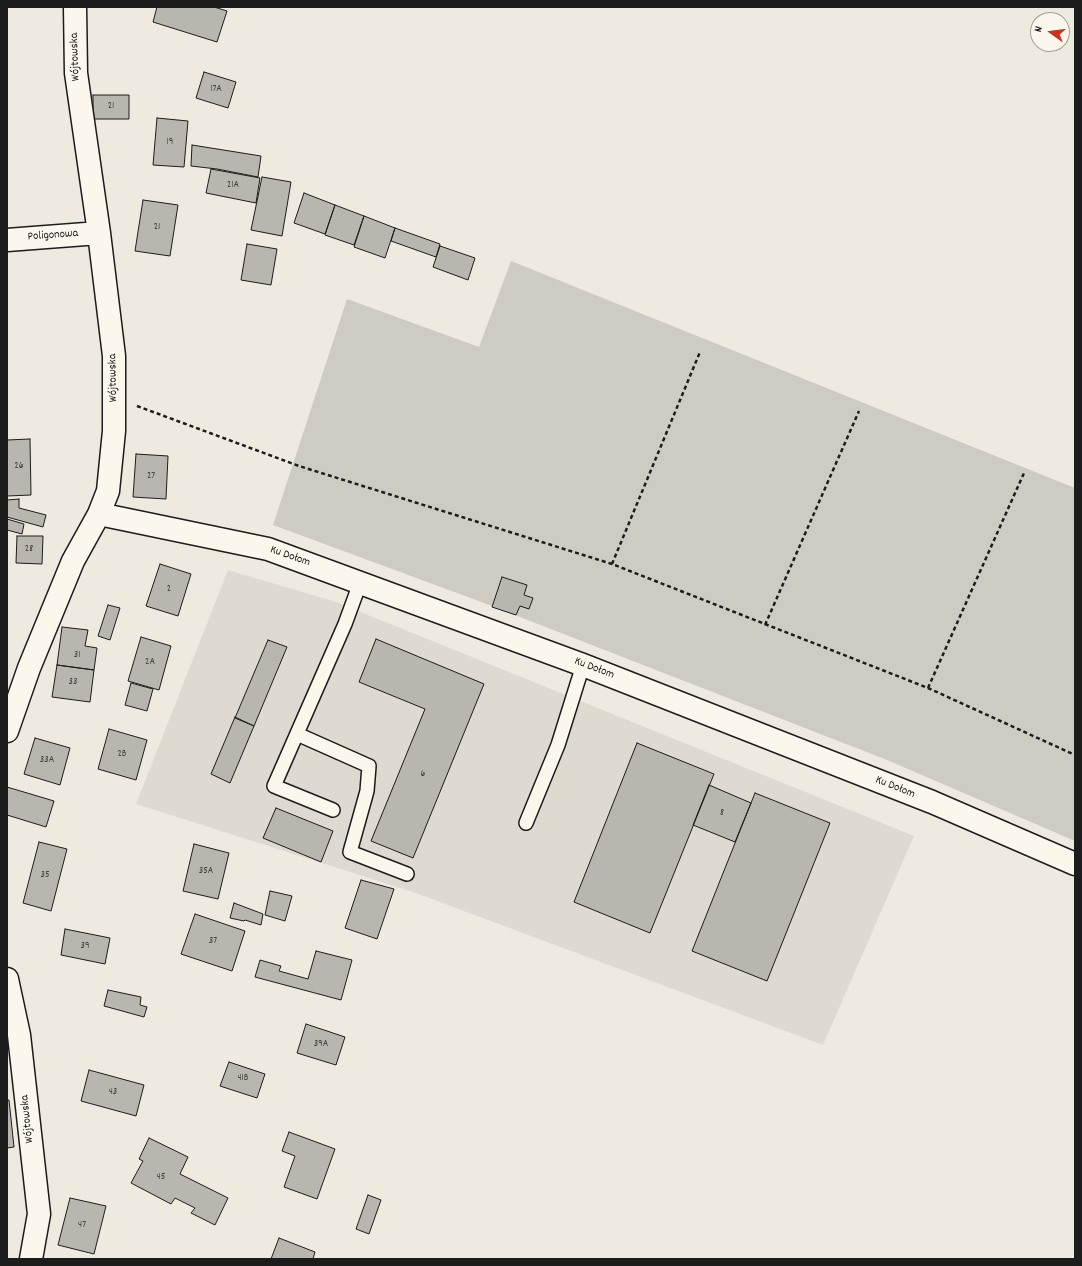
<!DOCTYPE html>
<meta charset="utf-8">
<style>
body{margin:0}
#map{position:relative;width:1082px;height:1266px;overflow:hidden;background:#eeeadf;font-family:Dekko,sans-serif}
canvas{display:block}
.frame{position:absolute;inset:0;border:8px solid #1c1c1c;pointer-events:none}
.north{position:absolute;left:1030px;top:12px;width:40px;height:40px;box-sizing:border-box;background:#fbf7ec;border:1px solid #a29f99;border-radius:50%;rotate:284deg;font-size:11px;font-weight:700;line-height:16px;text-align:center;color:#1c1c1c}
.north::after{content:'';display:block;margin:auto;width:14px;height:18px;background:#c8321e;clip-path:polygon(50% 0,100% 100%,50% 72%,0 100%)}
</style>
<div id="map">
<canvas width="1082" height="1266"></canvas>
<div class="frame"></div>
<div class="north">N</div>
</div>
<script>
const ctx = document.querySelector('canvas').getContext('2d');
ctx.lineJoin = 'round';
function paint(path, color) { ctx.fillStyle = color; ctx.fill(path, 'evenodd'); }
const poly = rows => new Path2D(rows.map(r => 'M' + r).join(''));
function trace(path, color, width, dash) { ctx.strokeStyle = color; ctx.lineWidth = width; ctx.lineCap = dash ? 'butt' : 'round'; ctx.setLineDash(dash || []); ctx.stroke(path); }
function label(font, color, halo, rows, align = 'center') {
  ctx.font = font + ' Dekko,sans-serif'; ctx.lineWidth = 3; ctx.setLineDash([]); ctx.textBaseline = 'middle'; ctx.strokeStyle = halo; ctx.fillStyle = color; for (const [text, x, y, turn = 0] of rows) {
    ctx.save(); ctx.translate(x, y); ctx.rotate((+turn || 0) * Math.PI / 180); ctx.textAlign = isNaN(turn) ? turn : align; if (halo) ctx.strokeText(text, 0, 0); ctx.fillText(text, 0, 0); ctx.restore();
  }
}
paint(poly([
 [228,570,336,602,914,836,823,1045,413,892,136,804]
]), '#dedad1');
paint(poly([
 [511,261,1075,488,1075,841,887,760,484,603,273,525,347,299,479,347]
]), '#ceccc2');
const building = poly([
 [157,7,214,7,227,11,217,42,153,22,157,7],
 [204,72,236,82,228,108,196,98,204,72],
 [93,95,129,95,129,119,93,119,93,95],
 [157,118,188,121,184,167,153,165,157,118],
 [192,145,261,156,258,177,217,169,191,166,192,145],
 [211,169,260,178,256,203,206,193,211,169],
 [262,177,291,182,282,236,251,230,262,177],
 [304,193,335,205,325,234,294,223,304,193],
 [143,200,178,205,170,256,135,251,143,200],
 [335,205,364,216,354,245,325,235,335,205],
 [364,216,395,228,385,258,354,247,364,216],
 [395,228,440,244,436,257,391,241,395,228],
 [247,244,277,249,271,285,241,280,247,244],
 [440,246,475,258,468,280,433,267,440,246],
 [30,439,31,495,7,496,7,440,30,439],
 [136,454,168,456,166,499,133,497,136,454],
 [19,499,19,508,46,515,43,527,7,517,7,500,19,499],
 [7,519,24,524,22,534,7,530,7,519],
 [17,536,43,536,42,564,16,563,17,536],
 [160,564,191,574,178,616,146,606,160,564],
 [502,577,527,585,524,595,533,598,529,609,520,606,516,615,492,607,502,577],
 [108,605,120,608,110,640,98,636,108,605],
 [62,627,88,630,85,646,97,648,94,670,57,665,62,627],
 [141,637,171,646,159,690,128,681,141,637],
 [376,639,484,684,413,858,371,841,425,709,359,682,376,639],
 [268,640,287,647,254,726,235,718,268,640],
 [57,665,94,670,90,702,52,697,57,665],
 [131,683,153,689,147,711,125,705,131,683],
 [235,717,254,726,230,783,211,774,235,717],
 [109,729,147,740,136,780,98,769,109,729],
 [35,738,70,748,60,785,24,774,35,738],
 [637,743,714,774,650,933,574,902,637,743],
 [709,785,751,803,735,842,693,825,709,785],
 [7,787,54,801,46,827,7,815,7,787],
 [755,793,830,823,767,981,692,951,755,793],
 [276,808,333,831,321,862,263,838,276,808],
 [39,842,67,849,51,911,23,903,39,842],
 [194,844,229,853,218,899,183,891,194,844],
 [361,880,394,889,377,939,345,928,361,880],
 [270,891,292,896,285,921,265,915,270,891],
 [234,903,263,914,261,925,245,920,244,921,230,918,234,903],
 [195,914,245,931,232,971,181,954,195,914],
 [65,929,110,938,105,964,61,955,65,929],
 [316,951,352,960,341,1000,255,977,260,960,281,966,279,971,308,979,316,951],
 [108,990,141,997,140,1005,147,1007,144,1017,104,1006,108,990],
 [306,1024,345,1037,336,1065,297,1053,306,1024],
 [229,1062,265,1074,257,1098,220,1086,229,1062],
 [89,1070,144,1085,136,1116,81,1101,89,1070],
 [7,1100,9,1100,14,1147,7,1148,7,1100],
 [289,1132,335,1149,317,1199,284,1187,295,1156,282,1151,289,1132],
 [149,1138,188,1157,180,1174,228,1198,215,1225,191,1213,195,1208,175,1198,171,1204,131,1183,143,1161,139,1159,149,1138],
 [368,1195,381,1200,369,1234,356,1229,368,1195],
 [70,1198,106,1206,94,1254,58,1245,70,1198],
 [279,1238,315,1252,313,1259,271,1259,279,1238]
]);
paint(building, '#b9b6af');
trace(building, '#1c1c1c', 1);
const lane = poly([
 [297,734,369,766,367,791,350,852,407,874],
 [333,810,274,786,345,624,360,583],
 [526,823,558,745,583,665]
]);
const street = poly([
 [7,240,99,233],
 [99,514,268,549,583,665,932,802,1075,864],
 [7,731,29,668,73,561,99,514,108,491,114,431,114,356,99,233,76,73,75,7],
 [7,979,19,1035,39,1214,31,1259]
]);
trace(lane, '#1c1c1c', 16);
trace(street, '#1c1c1c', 25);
trace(poly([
 [137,406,299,466,612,564,928,688,1075,755],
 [612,564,700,352],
 [765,625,859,411],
 [928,688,1024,473]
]), '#1c1c1c', 2.5, [4, 3]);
trace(lane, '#fbf7ec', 13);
trace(street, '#fbf7ec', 22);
label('10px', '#434241', null, [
 ["17A",216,90],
 ["21",111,107],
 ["19",170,143],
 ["21A",233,186],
 ["21",157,228],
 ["26",19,467],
 ["27",151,477],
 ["28",29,550],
 ["2",169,590],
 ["31",77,656],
 ["2A",150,663],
 ["33",73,683],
 ["2B",122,755],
 ["33A",47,761],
 ["6",423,775],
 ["8",722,814],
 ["35A",206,872],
 ["35",45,876],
 ["37",213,942],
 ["39",85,947],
 ["39A",321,1045],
 ["41B",243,1079],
 ["43",113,1093],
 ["45",161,1178],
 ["47",82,1226]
]);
label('12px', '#1c1c1c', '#fbf7ec', [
 ["Wójtowska",76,57,-92],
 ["Poligonowa",53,236,-4],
 ["Wójtowska",114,378,-91],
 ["Ku Dołom",290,557,19],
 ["Ku Dołom",594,669,21],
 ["Ku Dołom",895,788,22],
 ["Wójtowska",28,1119,-96]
]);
</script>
